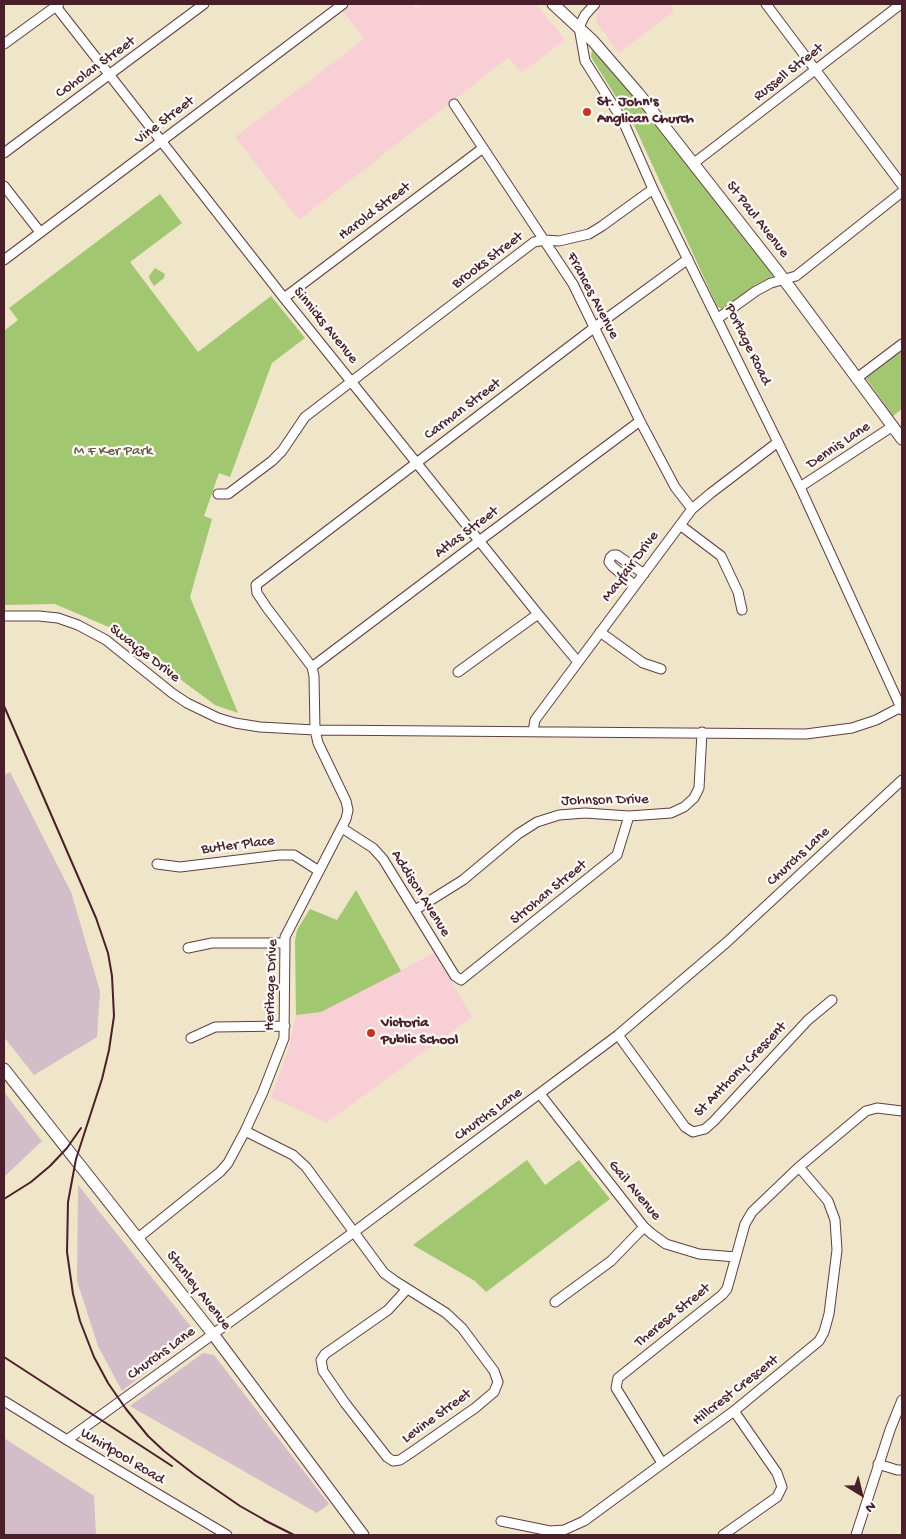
<!DOCTYPE html>
<style>
body{margin:0}
#map{position:relative;width:906px;height:1539px;overflow:hidden;background:#efe5c8;font-family:"Gochi Hand",sans-serif}
canvas{display:block}
.frame{position:absolute;inset:0;border:5px solid #4a1f2b;pointer-events:none}
.north{position:absolute;left:836px;top:1469px;width:50px;height:50px;-webkit-text-stroke:4px #fdfcf7;paint-order:stroke;rotate:144deg;font-size:14px;font-weight:700;line-height:20px;text-align:center;color:#4a1f2b}
.north::after{content:'';display:block;margin:auto;width:18px;height:22px;background:#4a1f2b;clip-path:polygon(50% 0,100% 100%,50% 72%,0 100%)}
</style>
<div id="map">
<canvas width="906" height="1539"></canvas>
<div class="frame"></div>
<div class="north">N</div>
</div>
<script>
const ctx = document.querySelector('canvas').getContext('2d');
ctx.lineJoin = 'round';
function paint(path, color) { ctx.fillStyle = color; ctx.fill(path, 'evenodd'); }
const poly = rows => new Path2D(rows.map(r => 'M' + r).join(''));
function trace(path, color, width, dash) { ctx.strokeStyle = color; ctx.lineWidth = width; ctx.lineCap = dash ? 'butt' : 'round'; ctx.setLineDash(dash || []); ctx.stroke(path); }
function label(font, color, halo, rows, align = 'center') {
  ctx.font = font + ' "Gochi Hand",sans-serif'; ctx.lineWidth = 4.5; ctx.setLineDash([]); ctx.textBaseline = 'middle'; ctx.strokeStyle = halo; ctx.fillStyle = color; for (const [text, x, y, turn = 0] of rows) {
    ctx.save(); ctx.translate(x, y); ctx.rotate((+turn || 0) * Math.PI / 180); ctx.textAlign = isNaN(turn) ? turn : align; if (halo) ctx.strokeText(text, 0, 0); ctx.fillText(text, 0, 0); ctx.restore();
  }
}
paint(poly([
 [353,4,412,4,416,9,423,4,536,4,565,40,521,73,509,57,299,220,235,137,364,39,343,11],
 [606,4,669,4,674,11,619,53,596,21,597,11],
 [434,953,472,1017,326,1123,271,1097,289,1048,296,1015,321,1012]
]), '#f7cfd4');
paint(poly([
 [10,772,71,892,100,991,97,1037,34,1075,4,1037,4,775],
 [4,1092,42,1141,4,1177],
 [78,1185,196,1333,122,1391,98,1346,77,1281],
 [203,1353,214,1355,329,1504,317,1513,130,1406],
 [4,1438,94,1496,96,1535,4,1535]
]), '#d2bdc8');
paint(poly([
 [592,50,624,82,773,272,773,276,757,284,732,302,726,309,721,309,717,306,635,127,591,57],
 [160,194,182,223,130,262,198,352,271,296,305,338,272,363,230,477,219,473,204,516,212,519,190,597,238,713,215,705,111,628,55,604,4,605,4,331,18,320,9,308],
 [155,268,165,274,164,278,154,286,150,280,149,276],
 [902,351,902,409,893,416,866,378],
 [356,890,401,971,321,1012,296,1015,295,941,297,930,310,909,337,920],
 [527,1160,545,1185,579,1160,610,1199,486,1292,475,1281,413,1245]
]), '#a1c771');
const minor = poly([
 [54,4,284,298,538,614,578,662],
 [595,4,585,15,579,27,585,61,623,121,653,189,800,487,902,710],
 [766,4,902,185],
 [4,44,59,4],
 [454,104,573,284,640,421,675,487,692,509],
 [4,153,204,4],
 [694,163,901,4],
 [4,186,40,232],
 [4,260,343,4],
 [284,298,483,148],
 [717,319,756,291,771,283,796,276,902,192],
 [857,378,902,344],
 [800,487,893,426],
 [218,494,228,494,272,461,282,451,305,417,534,242,545,240,559,241,589,234,602,226,653,189],
 [680,525,721,556,738,592,742,610],
 [634,585,612,566,609,562,610,558,613,555,617,555,644,574],
 [4,616,39,616,58,618,78,625,106,640,172,693,187,703,218,718,235,723,260,727,315,730,806,734,852,728,876,720,901,707],
 [600,632,643,663,661,669],
 [312,667,479,541,640,421],
 [458,672,538,614],
 [533,731,535,720,692,509,711,493,778,442],
 [342,828,373,848,383,859,455,976,461,980,617,855,629,816],
 [157,864,180,867,279,855,294,855,319,871],
 [415,910,463,880,518,834,537,822,559,815,585,813,629,816,671,813,684,807,694,798,699,788,702,732],
 [188,948,212,943,285,943],
 [618,1035,685,1127,693,1132,705,1129,714,1121,808,1020,832,1000],
 [191,1038,215,1027,285,1026],
 [540,1094,644,1227,652,1234,666,1244,699,1254,736,1257],
 [245,1131,293,1155,306,1167,384,1273,395,1281,446,1313,462,1328,494,1371,498,1382,494,1392,475,1408,412,1452,400,1460,393,1461,387,1457,345,1403,323,1371,321,1360,325,1354,388,1310,407,1289],
 [138,1238,220,1172,228,1163,245,1131,263,1092,284,1038,285,937,346,819,348,810,346,801,318,743,315,730,314,676,312,667,267,608,257,593,256,585,595,327,688,259],
 [555,1302,611,1261,644,1227],
 [4,1401,67,1440,227,1535],
 [67,1440,354,1232,618,1035,727,942,902,780],
 [662,1463,616,1388,618,1378,722,1295,727,1289,745,1224,752,1212,799,1167,866,1111,877,1108,902,1111],
 [878,1464,897,1470,902,1470],
 [501,1521,550,1531,564,1530,584,1521,734,1411,819,1341,824,1332,829,1314,837,1250,835,1220,828,1201,799,1167],
 [723,1535,777,1497,782,1487,777,1473,734,1411],
 [856,1535,890,1430,902,1400]
]);
const major = poly([
 [553,4,593,41,638,93,779,273,902,439],
 [4,1069,213,1334,363,1535]
]);
trace(minor, '#633d43', 11);
trace(major, '#633d43', 13);
trace(minor, '#fff', 9);
trace(major, '#fff', 11);
trace(poly([
 [4,706,96,918,108,953,112,976,114,1016,109,1050,102,1079,76,1159,68,1202,67,1252,73,1294,80,1321,94,1357,108,1383,126,1409,148,1436,164,1451,195,1475,240,1506,270,1523],
 [4,1199,31,1182,50,1166,67,1148,81,1128],
 [4,1357,172,1466],
 [264,1520,294,1535]
]), '#4a1f2b', 2);
for (const [x, y, r, color] of [
 [587,112,5,"#c8321e"],
 [371,1033,5,"#c8321e"]
]) { const dot = new Path2D(); dot.arc(x, y, r, 0, 2 * Math.PI); ctx.fillStyle = color; ctx.fill(dot); trace(dot, '#fdfcf7', 2); }
label('15px', '#4a1f2b', '#fdfcf7', [
 ["Coholan Street",96,68,-36],
 ["Russell Street",789,73,-38],
 ["Vine Street",165,121,-37],
 ["Harold Street",375,212,-37],
 ["St Paul Avenue",757,220,52],
 ["Brooks Street",488,261,-37],
 ["Frances Avenue",592,296,62],
 ["Sinnicks Avenue",325,326,51],
 ["Portage Road",747,345,64],
 ["Carman Street",463,410,-37],
 ["Dennis Lane",839,446,-34],
 ["Atlas Street",467,533,-37],
 ["Mayfair Drive",631,567,-53],
 ["Swayze Drive",144,654,38],
 ["Johnson Drive",605,801,-1],
 ["Butler Place",238,846,-7],
 ["Churchs Lane",799,857,-43],
 ["Strohan Street",549,893,-39],
 ["Addison Avenue",420,894,58],
 ["Heritage Drive",272,985,-88],
 ["St Anthony Crescent",741,1070,-46],
 ["Churchs Lane",489,1115,-36],
 ["Gail Avenue",634,1191,50],
 ["Stanley Avenue",198,1291,52],
 ["Theresa Street",673,1316,-39],
 ["Churchs Lane",162,1354,-36],
 ["Hillcrest Crescent",736,1391,-38],
 ["Levine Street",437,1417,-36],
 ["Whirlpool Road",122,1457,31]
]);
label('bold 15px', '#4a1f2b', '#fdfcf7', [
 ["St. John's",597,103],
 ["Anglican Church",597,120],
 ["Victoria",381,1024],
 ["Public School",381,1041]
], 'left');
label('15px', '#685a44', '#fdfcf7', [
 ["M F Ker Park",113,452]
]);
</script>
